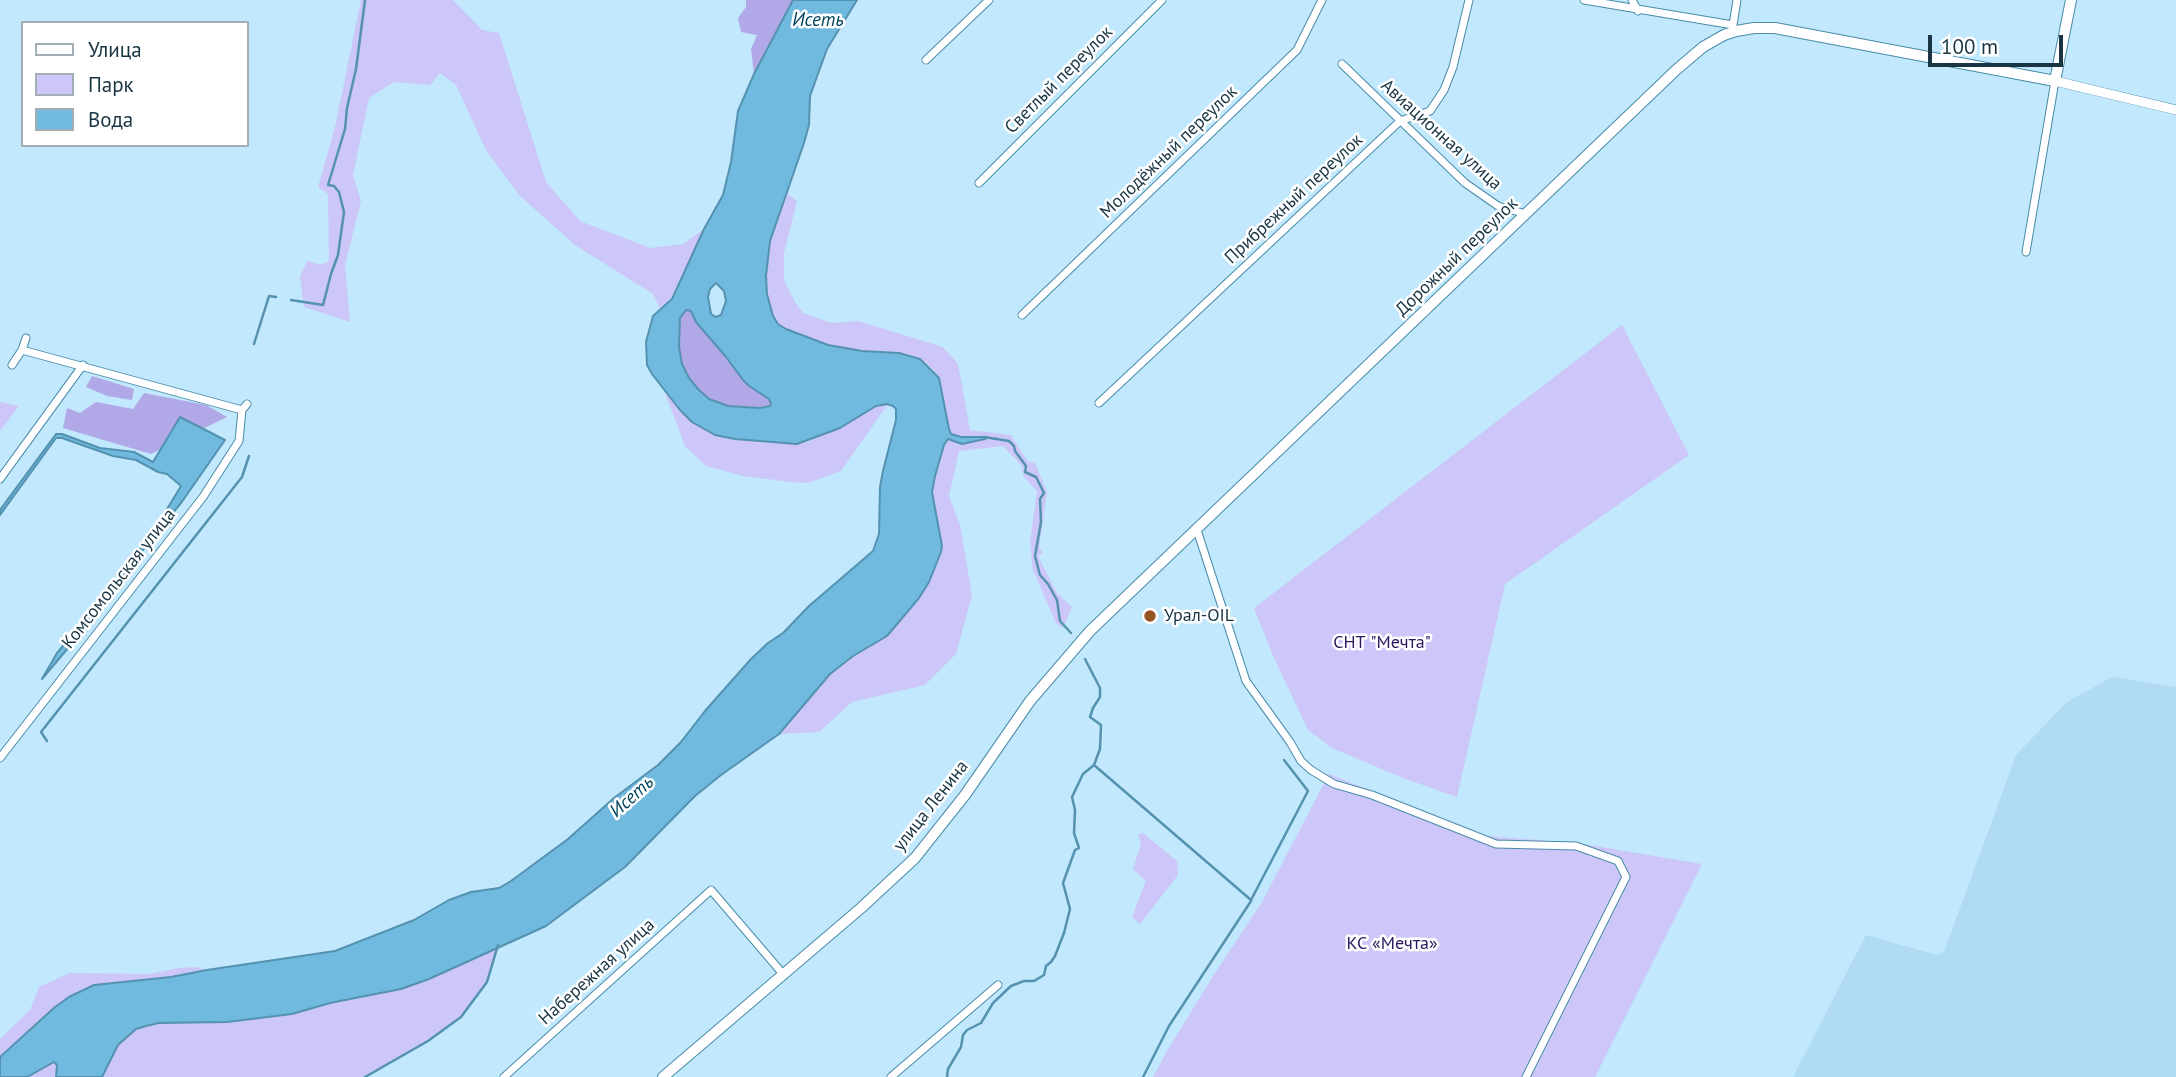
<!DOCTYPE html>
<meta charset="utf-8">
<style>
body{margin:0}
#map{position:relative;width:2176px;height:1077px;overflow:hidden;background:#c1e8fd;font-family:"PT Sans",sans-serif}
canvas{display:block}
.legend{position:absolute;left:21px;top:21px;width:228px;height:126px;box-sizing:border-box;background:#fff;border:2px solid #a3aeb4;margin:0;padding:9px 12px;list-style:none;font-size:21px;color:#193543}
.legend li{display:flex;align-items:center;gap:14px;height:35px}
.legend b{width:35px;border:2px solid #a3aeb4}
.scale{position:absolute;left:1928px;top:35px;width:135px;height:32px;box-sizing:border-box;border:4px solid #193543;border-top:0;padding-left:9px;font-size:21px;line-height:24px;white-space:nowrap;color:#193543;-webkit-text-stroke:5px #fff;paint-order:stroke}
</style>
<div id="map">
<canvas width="2176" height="1077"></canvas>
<ul class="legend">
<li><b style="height:9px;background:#fff"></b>Улица</li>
<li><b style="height:19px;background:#ccc6f9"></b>Парк</li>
<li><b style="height:19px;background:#6fbade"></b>Вода</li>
</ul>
<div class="scale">100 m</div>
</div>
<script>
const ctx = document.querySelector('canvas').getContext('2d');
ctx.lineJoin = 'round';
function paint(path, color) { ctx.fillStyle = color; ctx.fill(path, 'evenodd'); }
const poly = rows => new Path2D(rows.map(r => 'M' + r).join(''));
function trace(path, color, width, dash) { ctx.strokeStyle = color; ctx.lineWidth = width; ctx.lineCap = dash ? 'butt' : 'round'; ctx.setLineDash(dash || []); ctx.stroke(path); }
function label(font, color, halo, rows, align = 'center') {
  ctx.font = font + ' "PT Sans",sans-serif'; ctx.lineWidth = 5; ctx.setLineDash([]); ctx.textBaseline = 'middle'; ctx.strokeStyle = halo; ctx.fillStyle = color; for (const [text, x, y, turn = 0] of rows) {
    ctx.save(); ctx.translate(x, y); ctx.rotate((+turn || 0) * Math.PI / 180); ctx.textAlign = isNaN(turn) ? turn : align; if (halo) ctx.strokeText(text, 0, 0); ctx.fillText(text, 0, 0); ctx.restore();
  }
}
paint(poly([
 [2112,677,2176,687,2176,1077,1793,1077,1866,935,1937,955,1944,952,2016,755,2067,702]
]), '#b0dbf2');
paint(poly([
 [361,0,453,0,482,30,499,33,546,182,580,221,650,248,683,244,704,229,669,302,660,309,653,294,575,245,519,195,486,150,456,85,440,73,430,85,394,82,369,98,353,175,361,201,345,265,350,322,304,307,300,277,307,261,321,265,329,261,328,194,318,187,335,127],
 [786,193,797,201,784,253,784,280,795,302,803,313,831,323,858,321,943,347,958,364,970,430,1011,435,1028,462,1035,463,1047,492,1039,548,1043,553,1038,556,1057,593,1072,607,1063,628,1056,623,1033,570,1030,541,1037,491,1024,477,1021,465,1003,446,959,451,949,496,960,525,972,595,956,654,925,685,852,702,819,732,779,734,830,674,853,656,887,636,919,598,938,562,932,492,935,476,944,445,948,439,962,444,985,439,983,436,961,437,952,434,949,429,941,383,937,374,925,362,912,355,862,351,828,345,795,334,778,324,770,306,766,276,770,241],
 [1622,325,1689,455,1505,584,1457,797,1403,778,1332,748,1308,730,1274,658,1254,608],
 [662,385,680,410,692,422,715,435,776,443,797,444,807,442,840,428,876,406,888,404,841,471,808,483,791,482,743,476,706,466,685,446],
 [0,402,19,406,0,431],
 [1329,774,1486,836,1577,843,1702,864,1595,1077,1153,1077,1167,1051,1213,976,1262,902],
 [1143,833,1177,861,1178,875,1140,924,1132,917,1146,881,1133,869,1141,844,1138,835],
 [498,948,487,982,461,1017,428,1041,365,1077,102,1077,118,1045,136,1029,146,1025,159,1023,227,1022,362,998,429,979],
 [196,967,207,970,171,977,94,985,82,990,55,1007,0,1057,0,1039,30,1010,39,987,70,973,150,974,178,968],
 [53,1062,57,1064,56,1077,27,1077]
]), '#ccc6f9');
paint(poly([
 [746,0,793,0,754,74,751,49,757,35,741,32,738,18,746,7],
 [686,310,691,311,696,322,749,386,769,399,771,403,770,406,760,408,728,406,709,399,698,389,689,378,682,364,678,346,680,318],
 [92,376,134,389,132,400,107,396,86,387],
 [144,393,206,405,227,417,151,454,63,428,67,408,80,413,96,402,133,409]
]), '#b1a8e8');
const water = poly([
 [793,0,857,0,827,49,810,96,809,125,804,143,770,241,766,276,767,294,773,316,778,324,786,329,828,345,862,351,899,353,920,359,939,378,949,429,951,434,961,437,987,437,985,439,962,444,948,439,944,445,935,476,932,492,942,546,941,552,929,582,919,598,887,636,853,656,830,674,779,734,721,775,695,796,625,867,546,926,429,979,401,989,330,1003,292,1014,227,1022,159,1023,146,1026,136,1029,118,1045,102,1077,56,1077,57,1065,54,1062,27,1077,0,1077,0,1057,55,1007,69,997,94,985,171,977,207,970,335,951,414,920,449,900,471,892,499,888,511,881,568,839,614,798,658,765,681,742,705,711,751,659,768,643,783,633,809,606,873,551,879,534,880,487,883,471,896,420,896,409,893,406,887,404,876,406,840,428,797,444,735,439,715,435,692,422,680,410,652,374,647,365,646,342,653,316,672,299,704,229,723,195,731,162,738,111,754,74,793,0],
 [716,283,724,291,726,301,721,315,716,317,711,314,708,297,710,289,716,283],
 [686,310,691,311,696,322,726,357,743,380,749,386,769,399,771,403,770,406,760,408,728,406,709,399,698,389,689,378,682,364,679,347,680,318,686,310],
 [180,417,225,440,181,503,152,538,90,622,42,679,57,653,101,600,155,529,181,486,167,474,158,472,136,460,113,456,62,438,56,438,0,515,0,510,56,434,62,434,100,448,134,452,153,462,180,417]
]);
paint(water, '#6fbade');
trace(water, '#5592b0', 2);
trace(poly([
 [291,300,323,305,331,274,338,255,344,212,339,192,334,186,328,185,345,129,347,108,356,69,365,0],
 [254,344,269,296,276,297],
 [984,437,1009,441,1014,446,1015,451,1026,466,1025,472,1036,477,1044,493,1040,499,1041,522,1035,556,1040,575,1048,584,1057,600,1060,621,1071,633],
 [47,741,41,732,242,477,249,456],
 [1094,765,1251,900,1308,791,1284,760],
 [365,1077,428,1041,461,1017,487,982,498,945],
 [947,1077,948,1069,961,1047,963,1035,967,1030,981,1023,993,1003,1011,986,1024,981,1034,981,1044,975,1046,966,1051,962,1055,956,1064,933,1070,909,1063,883,1075,850,1079,848,1074,833,1075,810,1072,797,1083,774,1094,765,1100,749,1101,725,1090,717,1093,708,1100,697,1100,688,1085,659],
 [1143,1077,1169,1026,1251,901]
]), '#5592b0', 2.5);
const minor = poly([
 [1584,0,1733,25],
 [1632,0,1638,11],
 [1733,25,1737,0],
 [926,60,989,0],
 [1342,64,1465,183,1498,206,1526,214],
 [979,183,1162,0],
 [2026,252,2055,81],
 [1022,315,1297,50,1322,0],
 [26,338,22,350,242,410,247,404],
 [12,365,22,350],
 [1099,403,1400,121,1430,111,1444,90,1453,67,1469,0],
 [0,479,83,365],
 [1197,530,1246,681,1290,742,1301,761,1311,770,1334,784,1372,795,1496,844,1576,846,1618,861,1626,877,1526,1077],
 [0,758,203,497,239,441,242,410],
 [504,1077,711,890,783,974],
 [891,1077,998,985]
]);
const tertiary = poly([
 [2055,81,2176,110]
]);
const secondary = poly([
 [663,1077,861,908,915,858,965,795,1030,701,1090,631,1676,70,1703,47,1724,35,1736,31,1754,28,1775,28,2055,81,2071,0]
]);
trace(minor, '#488baa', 9);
trace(tertiary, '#488baa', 10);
trace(secondary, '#488baa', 12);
trace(minor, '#fff', 7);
trace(tertiary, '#fff', 9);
trace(secondary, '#fff', 10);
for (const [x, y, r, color] of [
 [1150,616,7,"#975226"]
]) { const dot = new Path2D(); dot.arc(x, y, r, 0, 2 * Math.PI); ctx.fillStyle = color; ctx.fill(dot); trace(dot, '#fff', 2.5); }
label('18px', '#193543', '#fff', [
 ["Светлый переулок",1059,80,-45],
 ["Авиационная улица",1441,135,42],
 ["Молодёжный переулок",1169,152,-44],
 ["Прибрежный переулок",1294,199,-43],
 ["Дорожный переулок",1457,257,-44],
 ["Комсомольская улица",119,579,-52],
 ["улица Ленина",931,806,-52],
 ["Набережная улица",597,972,-42]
]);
label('18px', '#193543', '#fff', [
 ["Урал-OIL",1164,616]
], 'left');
label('18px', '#2e1861', '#fff', [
 ["СНТ \"Мечта\"",1382,643],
 ["КС «Мечта»",1392,944]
]);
label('italic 19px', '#01445d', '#fff', [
 ["Исеть",818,21],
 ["Исеть",632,797,-42]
]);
</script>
